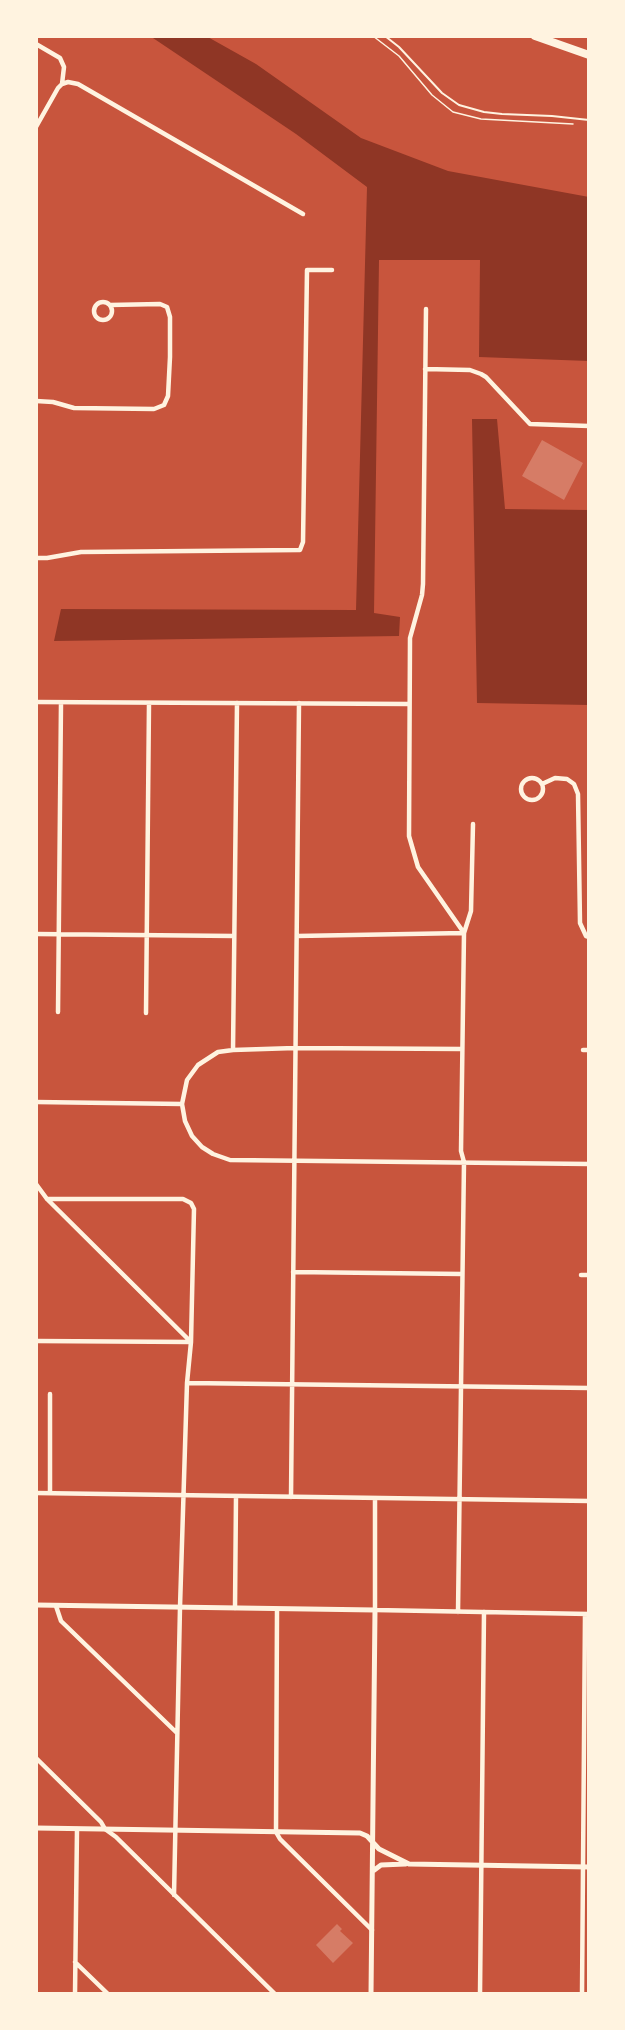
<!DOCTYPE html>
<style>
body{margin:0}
#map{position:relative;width:625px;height:2030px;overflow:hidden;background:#c8553d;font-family:"IBM Plex Serif",serif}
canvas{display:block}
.frame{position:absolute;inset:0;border:38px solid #fff3e0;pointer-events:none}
</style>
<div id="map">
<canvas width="625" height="2030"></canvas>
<div class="frame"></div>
</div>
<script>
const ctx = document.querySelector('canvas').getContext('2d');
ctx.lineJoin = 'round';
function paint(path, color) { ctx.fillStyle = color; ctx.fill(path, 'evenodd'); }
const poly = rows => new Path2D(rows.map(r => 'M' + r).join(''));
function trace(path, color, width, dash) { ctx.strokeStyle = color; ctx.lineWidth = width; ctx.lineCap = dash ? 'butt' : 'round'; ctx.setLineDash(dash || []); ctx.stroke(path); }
paint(poly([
 [150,36,206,36,256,64,361,138,448,171,589,197,589,361,479,357,480,260,379,260,374,613,400,617,399,636,54,641,61,609,356,610,367,187,296,134],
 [472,419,497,419,505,509,589,510,589,705,477,703]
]), '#8f3625');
paint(poly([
 [542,440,583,463,564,500,522,476],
 [337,1924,342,1929,340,1931,353,1943,333,1963,316,1945]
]), '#d67c66');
trace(poly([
 [373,36,399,56,432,95,453,112,481,119,573,124]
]), '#fff3e0', 1.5);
trace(poly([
 [385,36,399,47,442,93,459,105,484,112,502,114,552,116,589,120]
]), '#fff3e0', 2);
trace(poly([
 [36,44,60,58,64,67,62,84],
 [62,84,68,82,78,84,303,214],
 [36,127,58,88,62,84],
 '94 311a9 9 0 1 1 18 0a9 9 0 1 1-18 0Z',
 [426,309,423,584,422,595,410,638,409,836,418,867,464,933],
 [425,369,470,370,481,374,486,377,530,424,589,426],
 [36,401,53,402,74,408,154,409,164,405,168,396,170,357,170,317,167,307,160,304,110,305],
 [36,558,47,558,81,552,300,550,303,542,307,270,332,270],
 [36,702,409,704],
 '521 789a11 11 0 1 1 22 0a11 11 0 1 1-22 0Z',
 [542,784,555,778,567,779,574,784,578,794,580,923,586,936,589,937],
 [36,934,234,936],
 [297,936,464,933],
 [58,1012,61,703],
 [146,1013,149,703],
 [462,1049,295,1048,233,1050,218,1052,198,1065,187,1080,182,1104,185,1121,192,1136,202,1147,213,1154,230,1160,589,1164],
 [233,1050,237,703],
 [583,1050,589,1050],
 [36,1102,182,1104],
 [36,1184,47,1199,191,1342],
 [47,1199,183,1199,191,1203,194,1209,191,1342,187,1383,180,1607,174,1895],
 [293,1272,462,1274],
 [581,1275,589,1275],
 [36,1341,191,1342],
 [187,1383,589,1388],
 [36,1493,589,1501],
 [50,1493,50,1394],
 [291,1497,299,703],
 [375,1498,375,1610,589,1614],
 [56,1606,61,1621,177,1733],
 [235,1608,236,1496],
 [277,1609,276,1832,280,1839,372,1930],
 [458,1612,464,1162,461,1151,464,933,471,911,473,824],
 [36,1758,101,1822,105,1829,116,1837,275,1994],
 [75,1962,108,1994],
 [75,1994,77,1829],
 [480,1994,484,1612],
 [582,1994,585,1614]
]), '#fff3e0', 4.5);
trace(poly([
 [36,1605,375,1610,371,1994],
 [36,1828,360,1833,367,1836,379,1849,409,1864,589,1867],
 [373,1871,381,1865,405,1864]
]), '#fff3e0', 5);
trace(poly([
 [535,36,589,55]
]), '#fff3e0', 8);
</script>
